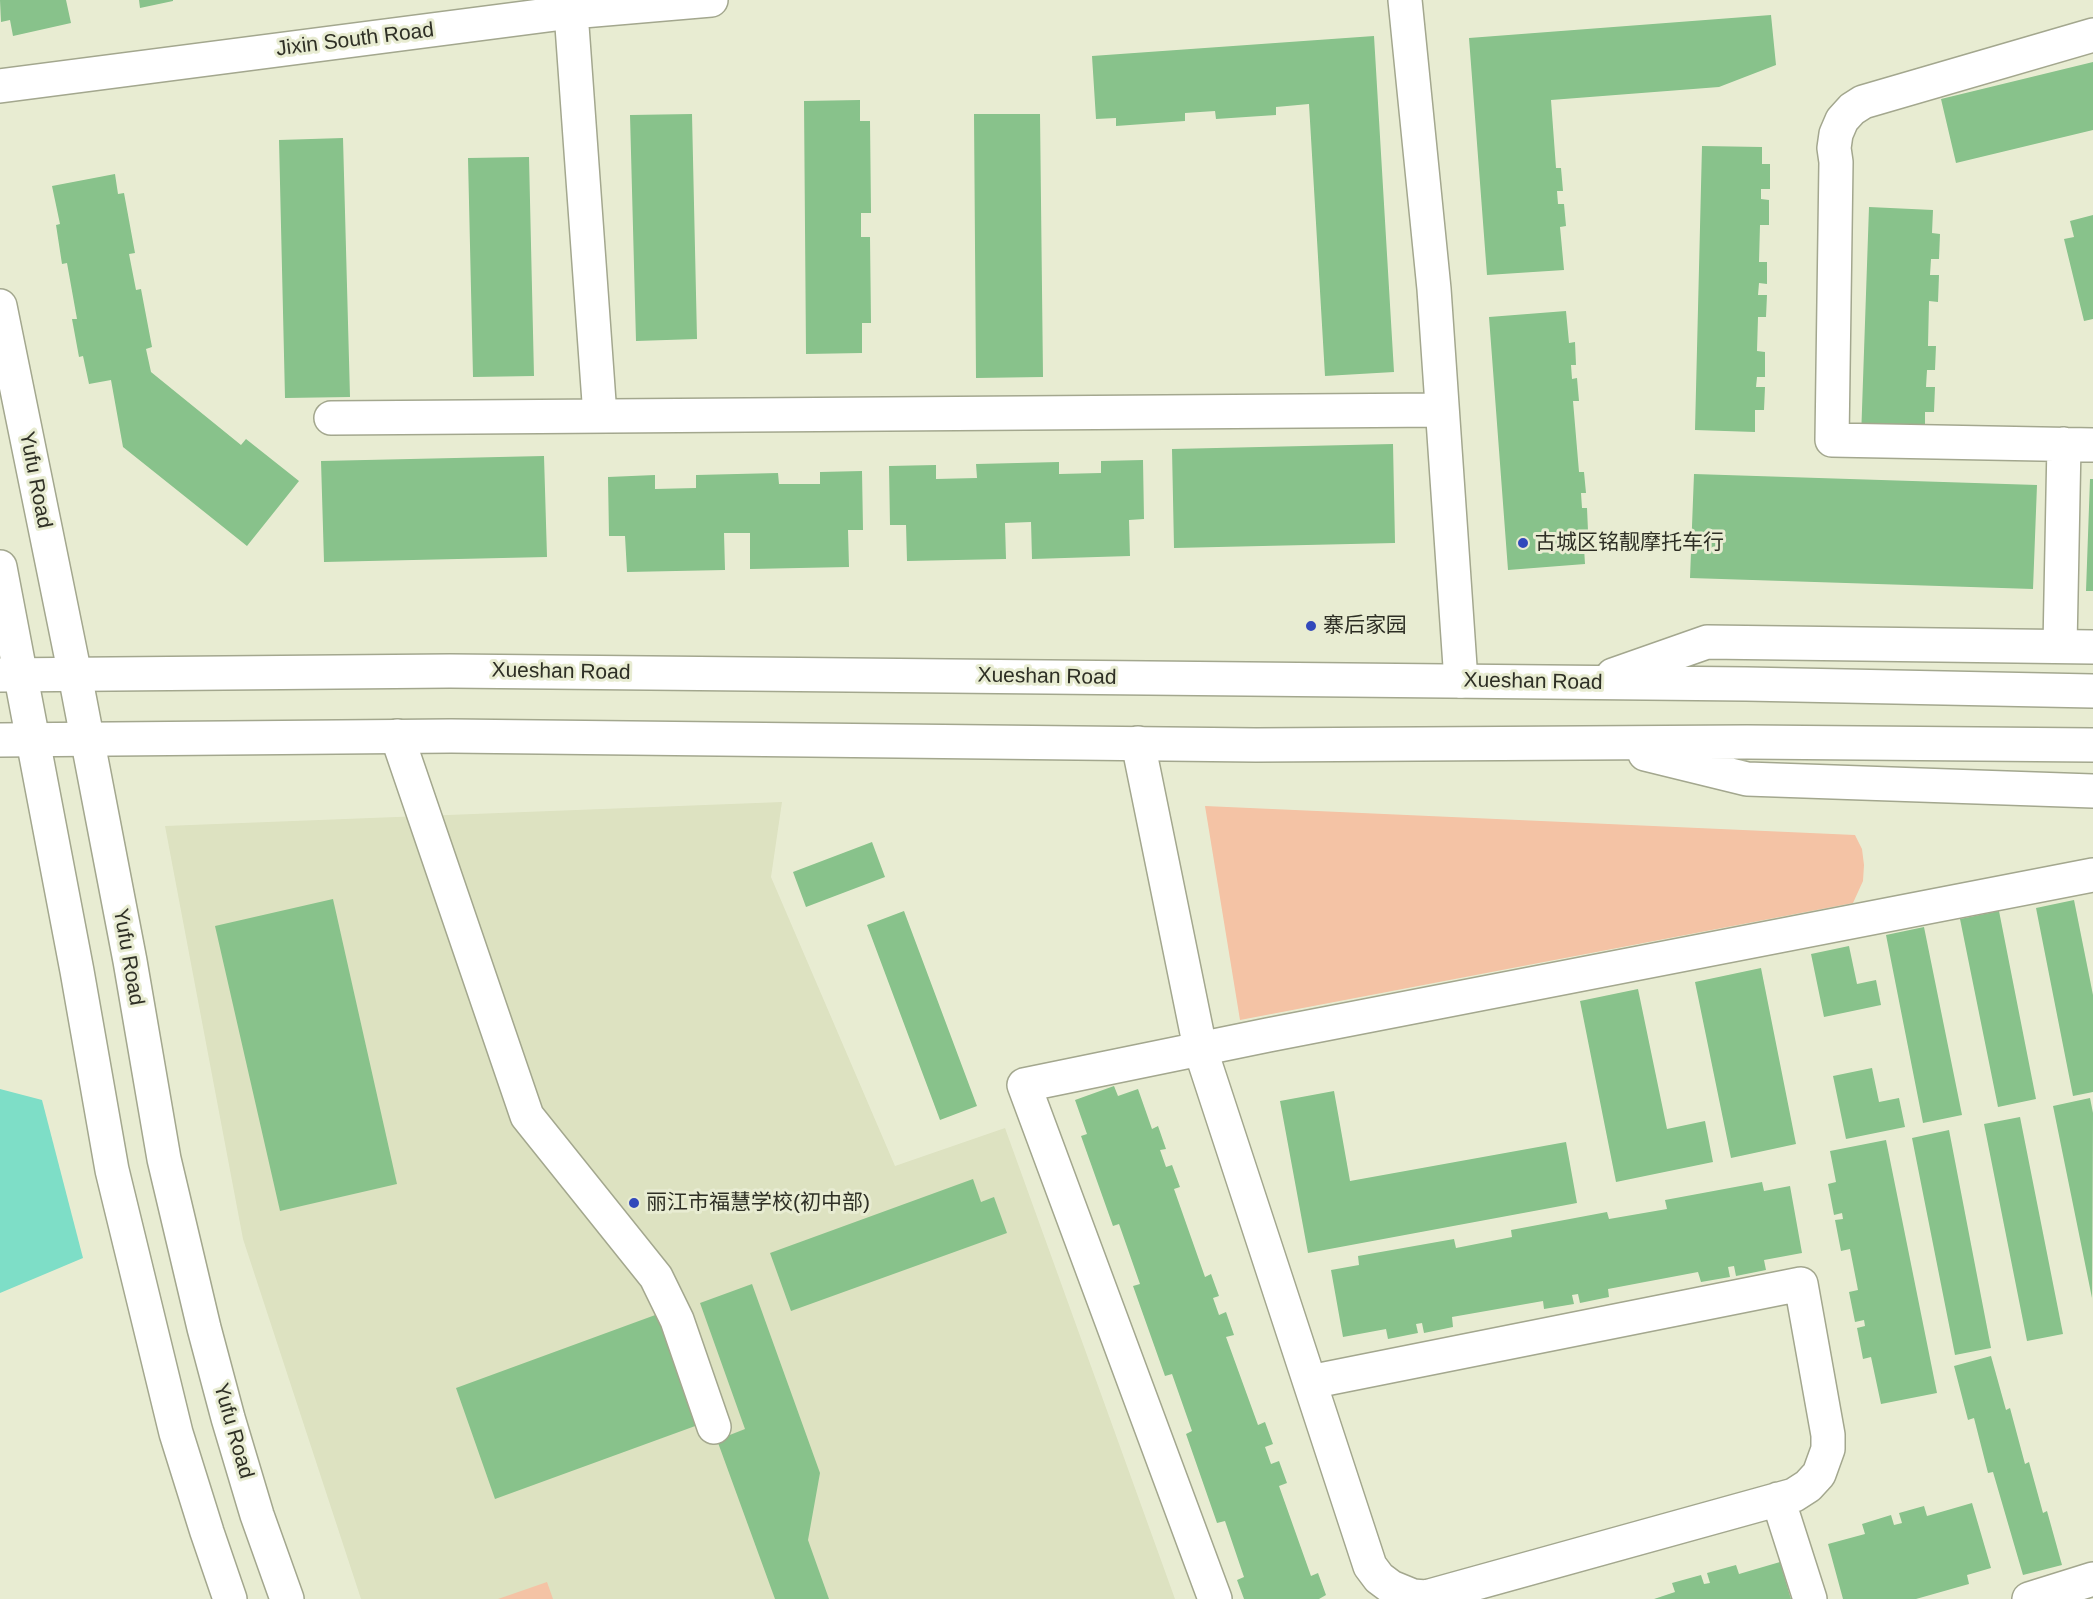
<!DOCTYPE html>
<meta charset="utf-8">
<style>
body{margin:0}
canvas{display:block;background:#e8ecd2}
</style>
<canvas width="2093" height="1599"></canvas>
<script>
const ctx = document.querySelector('canvas').getContext('2d');
ctx.lineJoin = 'round';
function paint(path, color) { ctx.fillStyle = color; ctx.fill(path, 'evenodd'); }
const poly = rows => new Path2D(rows.map(r => 'M' + r).join(''));
function trace(path, color, width, dash) { ctx.strokeStyle = color; ctx.lineWidth = width; ctx.lineCap = dash ? 'butt' : 'round'; ctx.setLineDash(dash || []); ctx.stroke(path); }
function label(font, color, halo, rows, align = 'center') {
  ctx.font = font + ' Arial,"Noto Sans SC",sans-serif'; ctx.lineWidth = 6; ctx.setLineDash([]); ctx.textBaseline = 'middle'; ctx.strokeStyle = halo; ctx.fillStyle = color; for (const [text, x, y, turn = 0] of rows) {
    ctx.save(); ctx.translate(x, y); ctx.rotate((+turn || 0) * Math.PI / 180); ctx.textAlign = isNaN(turn) ? turn : align; if (halo) ctx.strokeText(text, 0, 0); ctx.fillText(text, 0, 0); ctx.restore();
  }
}
paint(poly([
 [782,802,771,877,895,1166,1005,1128,1175,1599,361,1599,243,1239,165,826]
]), '#dde2c1');
paint(poly([
 [1205,806,1855,835,1862,849,1864,865,1863,881,1853,903,1240,1020],
 [547,1582,553,1599,498,1599]
]), '#f4c3a5');
paint(poly([
 [0,1089,42,1100,83,1258,0,1293]
]), '#7edec7');
paint(poly([
 [0,0,66,0,71,23,13,36,10,20,1,22],
 [139,0,173,0,173,1,140,8],
 [1771,15,1776,65,1719,87,1551,100,1556,168,1561,168,1563,191,1557,191,1558,204,1564,204,1566,226,1560,227,1564,270,1487,275,1469,38],
 [1374,36,1394,372,1325,376,1309,104,1276,107,1276,115,1216,119,1215,111,1185,113,1185,121,1116,126,1116,118,1096,119,1092,56],
 [2093,62,2093,130,1956,163,1941,99],
 [860,100,860,121,870,121,871,213,861,213,861,237,870,237,871,323,862,323,862,353,806,354,804,101],
 [692,114,697,339,636,341,630,115],
 [974,114,1040,114,1043,377,976,378],
 [343,138,350,397,285,398,279,140],
 [1702,146,1762,147,1762,164,1770,164,1770,189,1761,189,1761,199,1769,200,1769,225,1760,225,1759,262,1767,262,1767,284,1759,283,1758,295,1767,295,1766,317,1758,317,1757,351,1765,352,1765,377,1757,377,1756,387,1765,387,1764,410,1755,410,1755,432,1695,430],
 [529,157,534,376,473,377,468,158],
 [115,174,118,194,124,193,135,253,129,254,136,290,141,289,152,347,146,349,151,372,241,445,246,439,299,481,247,546,123,447,111,380,89,384,83,356,79,357,72,319,77,319,67,263,62,264,56,225,60,224,52,186],
 [1869,207,1933,210,1932,233,1940,234,1939,259,1931,259,1930,275,1939,275,1938,302,1929,301,1928,346,1936,346,1935,370,1927,370,1926,387,1935,387,1934,412,1925,412,1925,440,1861,438],
 [2093,215,2093,319,2084,321,2064,239,2074,237,2070,221],
 [1566,311,1569,343,1575,342,1576,365,1571,365,1572,379,1577,378,1579,401,1573,401,1579,472,1584,472,1586,493,1581,493,1582,508,1587,508,1588,531,1583,531,1585,564,1508,570,1489,317],
 [1393,444,1395,543,1174,548,1172,449],
 [544,456,547,557,324,562,321,461],
 [1143,460,1144,519,1129,520,1130,556,1032,559,1031,522,1005,523,1006,559,907,561,906,525,890,525,889,466,936,465,936,479,977,478,976,464,1059,462,1059,474,1101,473,1101,461],
 [862,471,863,530,848,530,849,567,750,569,750,533,724,533,725,570,627,572,625,536,609,536,608,477,655,475,655,489,696,488,696,475,778,473,779,484,820,484,820,472],
 [1694,474,2037,485,2033,589,1690,578],
 [2090,479,2093,479,2093,591,2086,591],
 [872,842,885,877,806,907,793,872],
 [333,899,397,1184,280,1211,215,926],
 [2074,900,2093,995,2093,1092,2073,1096,2036,908],
 [904,911,977,1106,940,1120,867,925],
 [1999,911,2036,1099,1998,1107,1960,919],
 [1924,927,1962,1115,1923,1123,1886,935],
 [1849,946,1857,984,1876,980,1881,1005,1824,1017,1811,954],
 [1761,968,1796,1144,1731,1158,1695,982],
 [1638,989,1667,1129,1705,1121,1713,1162,1616,1182,1580,1001],
 [1872,1068,1879,1102,1899,1098,1905,1127,1846,1139,1833,1076],
 [1114,1086,1118,1096,1138,1089,1152,1129,1158,1126,1166,1149,1160,1150,1166,1167,1172,1165,1180,1187,1174,1189,1205,1277,1211,1274,1219,1296,1213,1298,1219,1315,1226,1312,1234,1335,1226,1337,1258,1425,1265,1422,1273,1444,1265,1447,1271,1464,1279,1461,1287,1483,1279,1486,1311,1576,1318,1573,1326,1595,1319,1599,1244,1599,1237,1580,1244,1577,1225,1521,1217,1523,1186,1434,1192,1431,1172,1374,1165,1376,1133,1286,1140,1284,1119,1224,1113,1226,1081,1136,1087,1134,1075,1100],
 [1334,1091,1350,1181,1566,1142,1577,1203,1308,1253,1280,1101],
 [2090,1098,2093,1113,2092,1298,2053,1106],
 [2020,1117,2063,1334,2027,1341,1984,1124],
 [1949,1130,1991,1348,1955,1355,1912,1138],
 [1886,1140,1937,1393,1881,1404,1871,1357,1863,1359,1857,1328,1865,1326,1864,1320,1855,1322,1849,1292,1858,1290,1850,1249,1841,1251,1835,1220,1843,1219,1842,1213,1834,1215,1828,1184,1836,1182,1830,1151],
 [973,1179,981,1202,994,1197,1007,1233,791,1311,770,1253],
 [1762,1182,1764,1191,1790,1186,1802,1253,1764,1260,1766,1270,1736,1276,1734,1266,1728,1267,1730,1277,1701,1282,1698,1272,1608,1289,1609,1297,1580,1303,1578,1294,1572,1295,1574,1304,1544,1309,1543,1301,1452,1317,1453,1327,1424,1333,1422,1323,1416,1324,1418,1333,1388,1339,1386,1329,1343,1337,1331,1270,1359,1265,1358,1256,1454,1239,1456,1248,1512,1237,1511,1230,1607,1212,1609,1219,1667,1209,1665,1200],
 [752,1284,820,1473,808,1540,829,1599,775,1599,717,1440,745,1429,700,1303],
 [658,1314,698,1425,495,1499,456,1388],
 [1991,1356,2006,1410,2010,1408,2025,1464,2029,1462,2043,1513,2047,1511,2062,1565,2023,1575,1993,1472,1988,1473,1974,1418,1968,1420,1954,1366],
 [1972,1503,1991,1568,1967,1575,1969,1584,1916,1599,1843,1599,1828,1544,1865,1534,1862,1524,1891,1515,1894,1525,1902,1523,1899,1513,1924,1506,1927,1516],
 [1780,1562,1791,1599,1654,1599,1675,1592,1672,1583,1701,1575,1704,1584,1710,1583,1707,1573,1736,1565,1739,1574]
]), '#88c28b');
const minor = poly([
 [1405,0,1434,289,1461,681],
 [571,12,600,416],
 [2093,35,1863,102,1852,109,1842,120,1836,134,1834,148,1836,162,1832,440,2093,445],
 [0,86,571,12,711,0],
 [0,306,75,675,130,961,164,1159,204,1328,228,1418,257,1515,287,1599],
 [331,418,1442,410],
 [0,567,77,971,112,1170,176,1433,207,1532,230,1599],
 [2060,646,2064,444],
 [397,736,527,1116,656,1277,677,1320,714,1427],
 [1138,743,1200,1048,1370,1566,1379,1578,1391,1587,1413,1596,1426,1597,1794,1495,1808,1486,1819,1474,1828,1449,1828,1435,1801,1284,1310,1382],
 [1778,1499,1810,1599],
 [1215,1599,1024,1085,1268,1035,2093,875],
 [2029,1599,2093,1579]
]);
const major = poly([
 [0,675,450,671,1746,684,2093,691],
 [1613,675,1707,642,2093,647],
 [0,740,451,736,1256,745,1747,742,2093,745],
 [1645,754,1747,779,2093,791]
]);
trace(minor, '#a3a78e', 36);
trace(major, '#a3a78e', 36);
trace(minor, '#fff', 33);
trace(major, '#fff', 33);
for (const [x, y, r, color] of [
 [1523,543,6,"#3249bb"],
 [1311,626,6,"#3249bb"],
 [634,1203,6,"#3249bb"]
]) { const dot = new Path2D(); dot.arc(x, y, r, 0, 2 * Math.PI); ctx.fillStyle = color; ctx.fill(dot); trace(dot, '#e8ecd2', 2); }
label('21px', '#2e2f25', '#e8ecd2', [
 ["Jixin South Road",355,40,-7],
 ["Yufu Road",35,480,79],
 ["Xueshan Road",561,672,1],
 ["Xueshan Road",1047,677,1],
 ["Xueshan Road",1533,682,1],
 ["Yufu Road",128,957,80],
 ["Yufu Road",233,1431,74]
]);
label('21px', '#2e2f25', '#e8ecd2', [
 ["古城区铭靓摩托车行",1535,543],
 ["寨后家园",1323,626],
 ["丽江市福慧学校(初中部)",646,1203]
], 'left');
</script>
